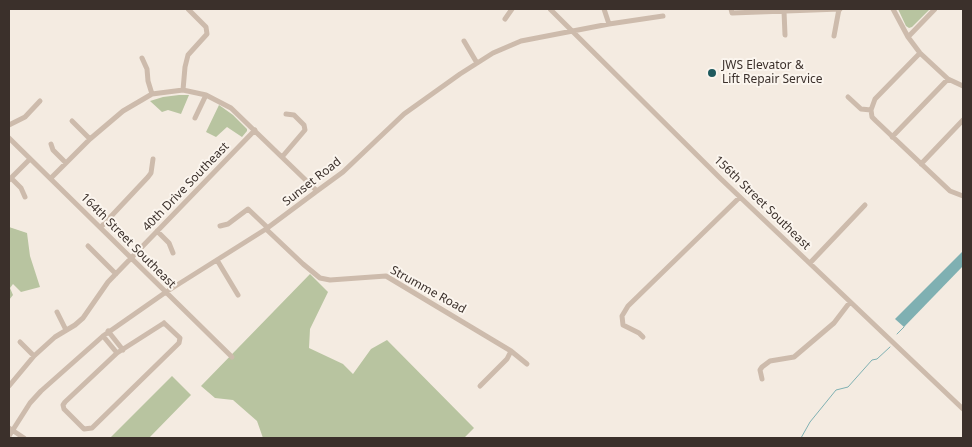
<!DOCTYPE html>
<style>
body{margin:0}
#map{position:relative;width:972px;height:447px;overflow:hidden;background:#f4ebe1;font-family:"Noto Sans",sans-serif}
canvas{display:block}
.frame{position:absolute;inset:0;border:10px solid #3b302b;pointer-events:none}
</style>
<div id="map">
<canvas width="972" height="447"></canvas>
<div class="frame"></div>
</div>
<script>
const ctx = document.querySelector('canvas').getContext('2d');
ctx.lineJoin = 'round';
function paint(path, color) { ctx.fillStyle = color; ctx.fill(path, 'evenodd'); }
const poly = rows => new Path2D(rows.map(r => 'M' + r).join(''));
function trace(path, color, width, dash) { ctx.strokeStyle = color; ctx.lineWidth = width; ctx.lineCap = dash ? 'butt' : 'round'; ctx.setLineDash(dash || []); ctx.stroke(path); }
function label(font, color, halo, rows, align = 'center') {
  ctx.font = font + ' "Noto Sans",sans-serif'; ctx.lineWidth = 4; ctx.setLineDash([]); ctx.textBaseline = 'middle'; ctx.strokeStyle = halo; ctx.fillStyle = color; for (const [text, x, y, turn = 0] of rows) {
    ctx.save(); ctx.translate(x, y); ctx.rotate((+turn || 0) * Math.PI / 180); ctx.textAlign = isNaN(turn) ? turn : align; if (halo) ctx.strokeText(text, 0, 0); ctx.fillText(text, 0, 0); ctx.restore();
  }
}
paint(poly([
 [898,9,930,9,912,27,909,28,906,26],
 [179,95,189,95,181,114,168,110,162,112,150,101,163,97],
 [219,105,233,115,247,129,247,131,242,137,227,127,216,137,206,132],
 [9,227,27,233,30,256,40,287,21,292,13,284,10,288,13,295,9,300],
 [310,274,328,292,310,329,309,348,343,364,353,374,371,349,387,340,474,428,464,438,263,438,257,421,233,400,215,398,201,386],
 [172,376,191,395,149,438,110,438]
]), '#b8c4a0');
paint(poly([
 [963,251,963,266,904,327,895,319]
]), '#7fb0b2');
trace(poly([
 [897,334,904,327],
 [801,438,810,422,836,390,848,387,872,360,877,359,890,347]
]), '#7fb0b2', 1);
trace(poly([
 [550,9,721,179,963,409],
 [604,9,609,24],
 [731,9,732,13,840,9],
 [893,9,908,37,920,53,948,79,963,86],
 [784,11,785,35],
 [505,19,512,9],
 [834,36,839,9],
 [908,37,935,9],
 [464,41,477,63],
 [142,58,147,69,148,81,152,94],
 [183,90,185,67,188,55,207,34,206,27,188,9],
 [848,97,861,109,871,110,872,117,876,121,950,191,963,196],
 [871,110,875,99,920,53],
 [195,118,206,95],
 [72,121,90,139],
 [9,125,25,117,40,101],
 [892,137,948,79],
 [9,138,232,357],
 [51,144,53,150,66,163],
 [282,157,305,130,304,125,294,115,286,114],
 [921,164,963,120],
 [11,178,21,188,25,197],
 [51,178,90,139,123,111,152,94,183,90,206,95,231,108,317,191],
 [9,180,30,159],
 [220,226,228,224,248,209,268,228],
 [101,227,148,177,151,173,153,159],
 [266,229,303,264,320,278,330,280,386,276,511,351,527,364],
 [157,231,169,243,173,253],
 [88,246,116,274],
 [217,260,238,295],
 [810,263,865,205],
 [57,312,66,330],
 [164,323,180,338,179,343,92,428,84,429,64,409,63,405,65,402,117,353,164,323],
 [108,331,123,350],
 [103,336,117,353],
 [643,337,639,333,623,325,622,316,628,306,740,197],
 [20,342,34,356],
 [762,379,760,370,762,367,770,361,794,357,834,323,850,302],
 [9,386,34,356,55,337,75,325,83,318,108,282,255,130],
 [480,386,507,359,511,351],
 [9,428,24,438],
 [9,436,30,403,41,391,103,336,166,292,266,229,317,191,343,172,404,114,460,74,493,53,521,41,609,24,663,16]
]), '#cdbbac', 5);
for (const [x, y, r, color] of [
 [712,73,5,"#1f5a5e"]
]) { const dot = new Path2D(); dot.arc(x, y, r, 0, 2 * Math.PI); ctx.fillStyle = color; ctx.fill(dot); trace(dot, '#fbf5ee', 2); }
label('12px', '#3b302b', '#fbf5ee', [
 ["JWS Elevator &",722,66],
 ["Lift Repair Service",722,80]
], 'left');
label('12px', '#3b302b', '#fbf5ee', [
 ["Sunset Road",312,182,-38],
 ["40th Drive Southeast",186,187,-46],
 ["156th Street Southeast",762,203,44],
 ["164th Street Southeast",128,241,45],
 ["Strumme Road",428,290,29]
]);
</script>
